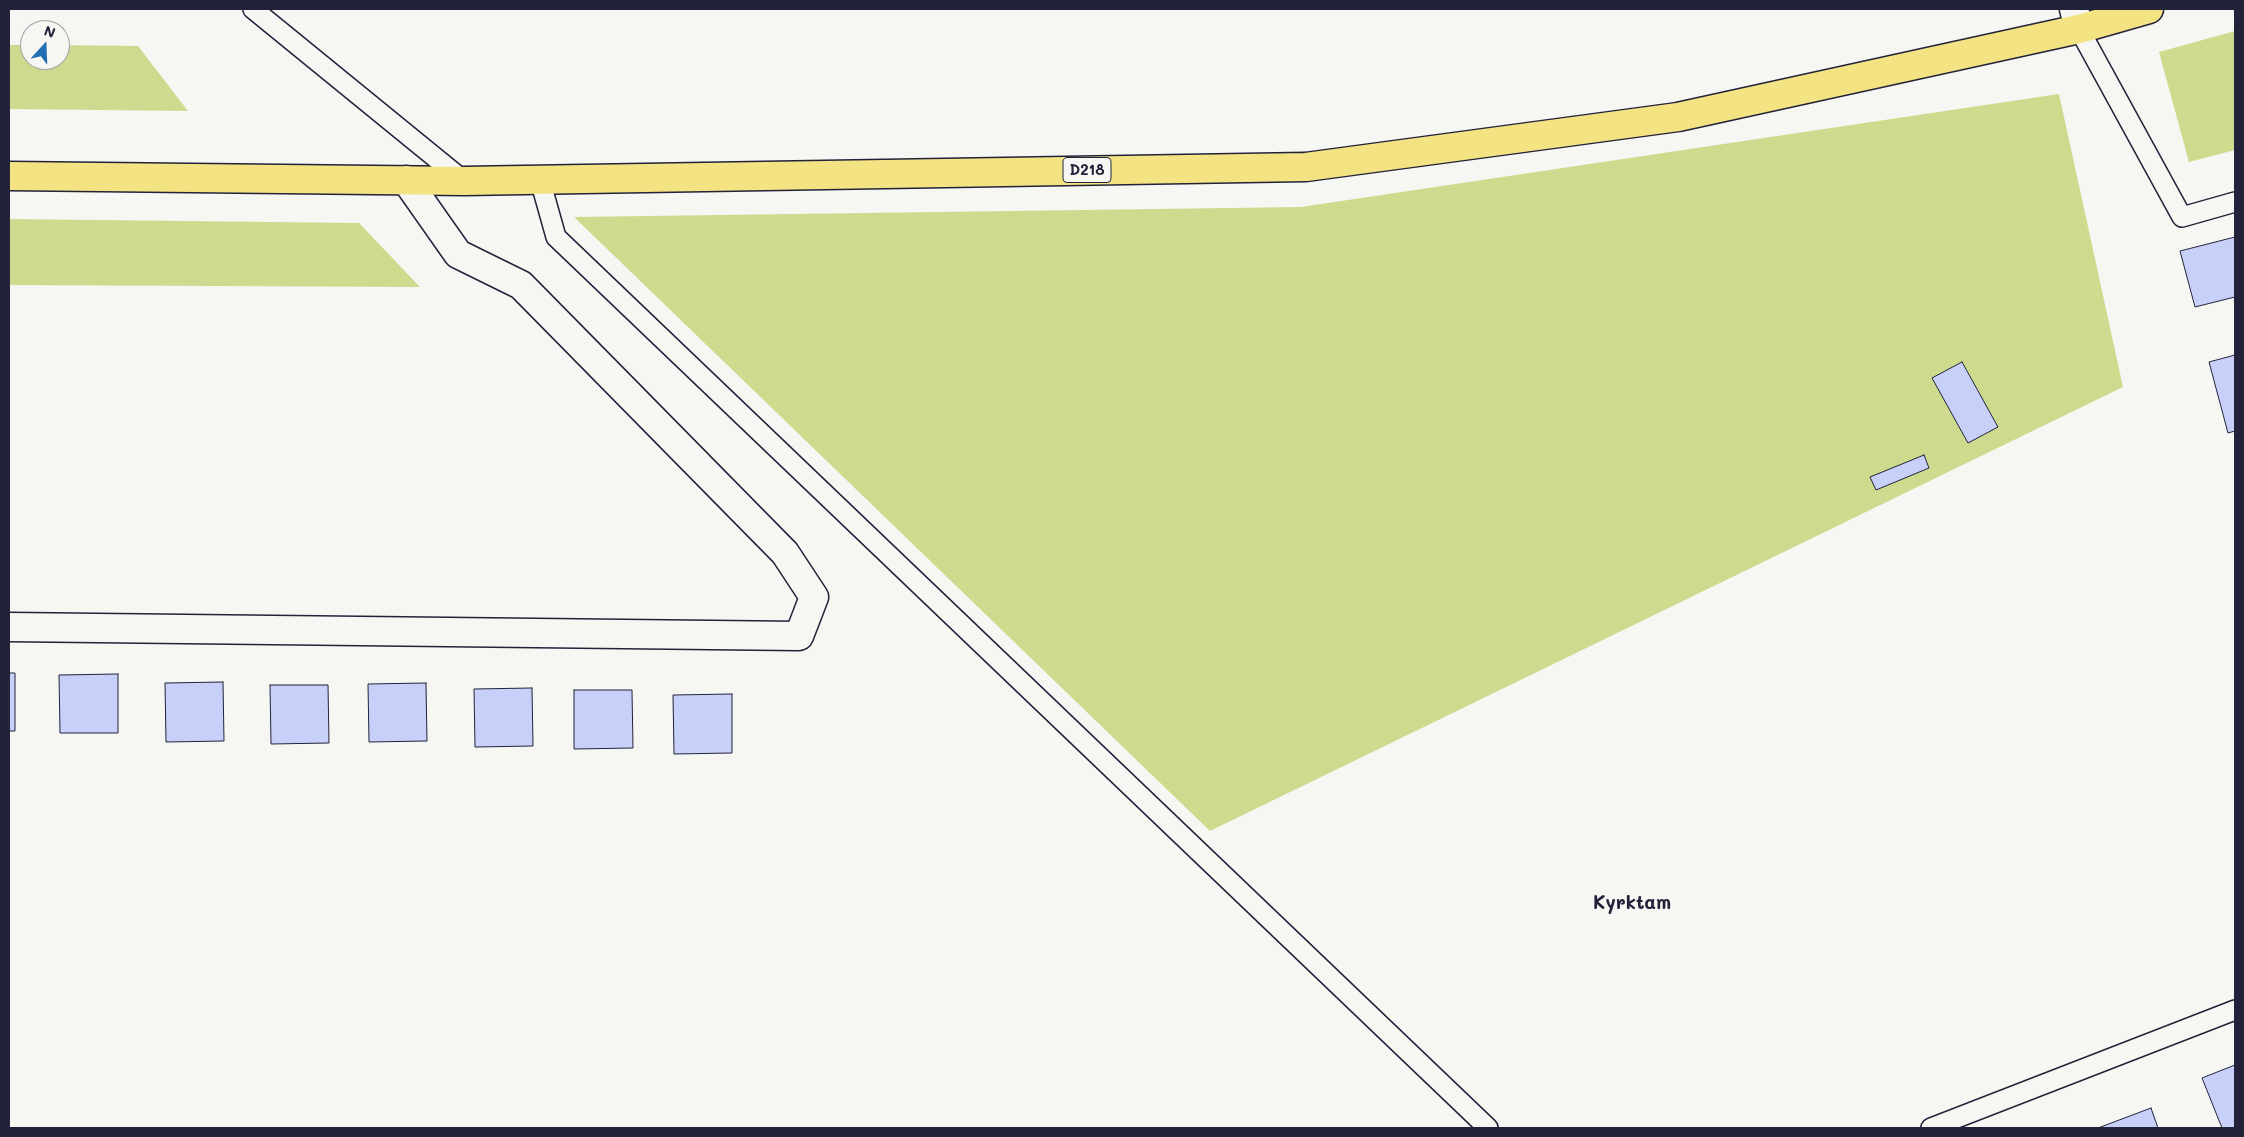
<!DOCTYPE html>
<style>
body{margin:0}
#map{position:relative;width:2244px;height:1137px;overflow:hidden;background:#f6f6f2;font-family:Mali,sans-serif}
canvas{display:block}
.frame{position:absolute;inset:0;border:10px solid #22223b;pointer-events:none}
.north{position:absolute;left:20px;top:20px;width:50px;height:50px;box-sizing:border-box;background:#f6f6f2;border:1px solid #a1a1a9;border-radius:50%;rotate:20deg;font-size:14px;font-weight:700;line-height:20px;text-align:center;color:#22223b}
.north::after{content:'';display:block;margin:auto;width:18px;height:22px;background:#1f6fb2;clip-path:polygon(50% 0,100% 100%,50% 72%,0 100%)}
</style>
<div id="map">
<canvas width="2244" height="1137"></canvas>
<div class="frame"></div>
<div class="north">N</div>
</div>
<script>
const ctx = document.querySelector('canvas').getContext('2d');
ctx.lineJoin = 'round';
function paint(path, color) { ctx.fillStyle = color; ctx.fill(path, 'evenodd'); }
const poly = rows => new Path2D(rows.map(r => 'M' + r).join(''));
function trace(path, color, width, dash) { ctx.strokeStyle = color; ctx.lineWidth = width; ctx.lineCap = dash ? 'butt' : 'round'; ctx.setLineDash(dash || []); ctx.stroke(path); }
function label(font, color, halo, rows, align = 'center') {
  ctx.font = font + ' Mali,sans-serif'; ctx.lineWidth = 4.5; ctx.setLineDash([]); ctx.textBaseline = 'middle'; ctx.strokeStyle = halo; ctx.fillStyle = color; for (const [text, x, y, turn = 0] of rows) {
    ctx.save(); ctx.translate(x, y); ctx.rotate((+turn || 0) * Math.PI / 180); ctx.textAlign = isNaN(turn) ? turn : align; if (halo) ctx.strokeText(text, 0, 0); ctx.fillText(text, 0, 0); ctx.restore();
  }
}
paint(poly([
 [2235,31,2235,150,2189,162,2159,52],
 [9,45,30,45,30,60,60,60,60,45,138,46,188,111,9,109],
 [2059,94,2123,387,1210,831,574,217,1301,207],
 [9,219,359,223,420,287,9,285]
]), '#cedb8f');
const building = poly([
 [2235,237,2235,297,2195,307,2180,251,2235,237],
 [2235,355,2235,431,2228,433,2209,362,2235,355],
 [1962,362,1998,427,1968,443,1932,378,1962,362],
 [1924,455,1929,468,1876,490,1870,477,1924,455],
 [9,673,15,673,15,731,9,731,9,673],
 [118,674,118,733,60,733,59,675,118,674],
 [223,682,224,741,166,742,165,683,223,682],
 [426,683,427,741,369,742,368,684,426,683],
 [270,685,328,685,329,743,271,744,270,685],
 [532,688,533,746,475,747,474,689,532,688],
 [574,690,632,690,633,748,574,749,574,690],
 [732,694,732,753,674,754,673,695,732,694],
 [2235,1065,2235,1128,2222,1128,2202,1078,2235,1065],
 [2151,1108,2158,1128,2098,1128,2151,1108]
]);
paint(building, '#c6d0f8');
trace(building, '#22223b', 1);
const service = poly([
 [253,9,464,181],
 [2079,29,2182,217,2235,202],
 [540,180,556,237,1488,1128],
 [1931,1128,2235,1010]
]);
const minor = poly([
 [2074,9,2079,29],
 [9,627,799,636,814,597,785,553,521,285,458,254,406,180]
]);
const primary = poly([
 [9,176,464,181,1306,167,1678,117,2079,29,2149,9]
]);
trace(service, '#22223b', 22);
trace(minor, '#22223b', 31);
trace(primary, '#22223b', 31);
trace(service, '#f6f6f2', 19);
trace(minor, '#f6f6f2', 28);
trace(primary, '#f4e382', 28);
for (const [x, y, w] of [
 [1087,170,48]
]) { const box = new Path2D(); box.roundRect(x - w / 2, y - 12.5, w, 25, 4); ctx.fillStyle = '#f6f6f2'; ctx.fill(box); trace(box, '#22223b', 1); }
label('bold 15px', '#22223b', null, [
 ["D218",1087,170]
]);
label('bold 19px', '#22223b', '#f6f6f2', [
 ["Kyrktam",1632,903]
]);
</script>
